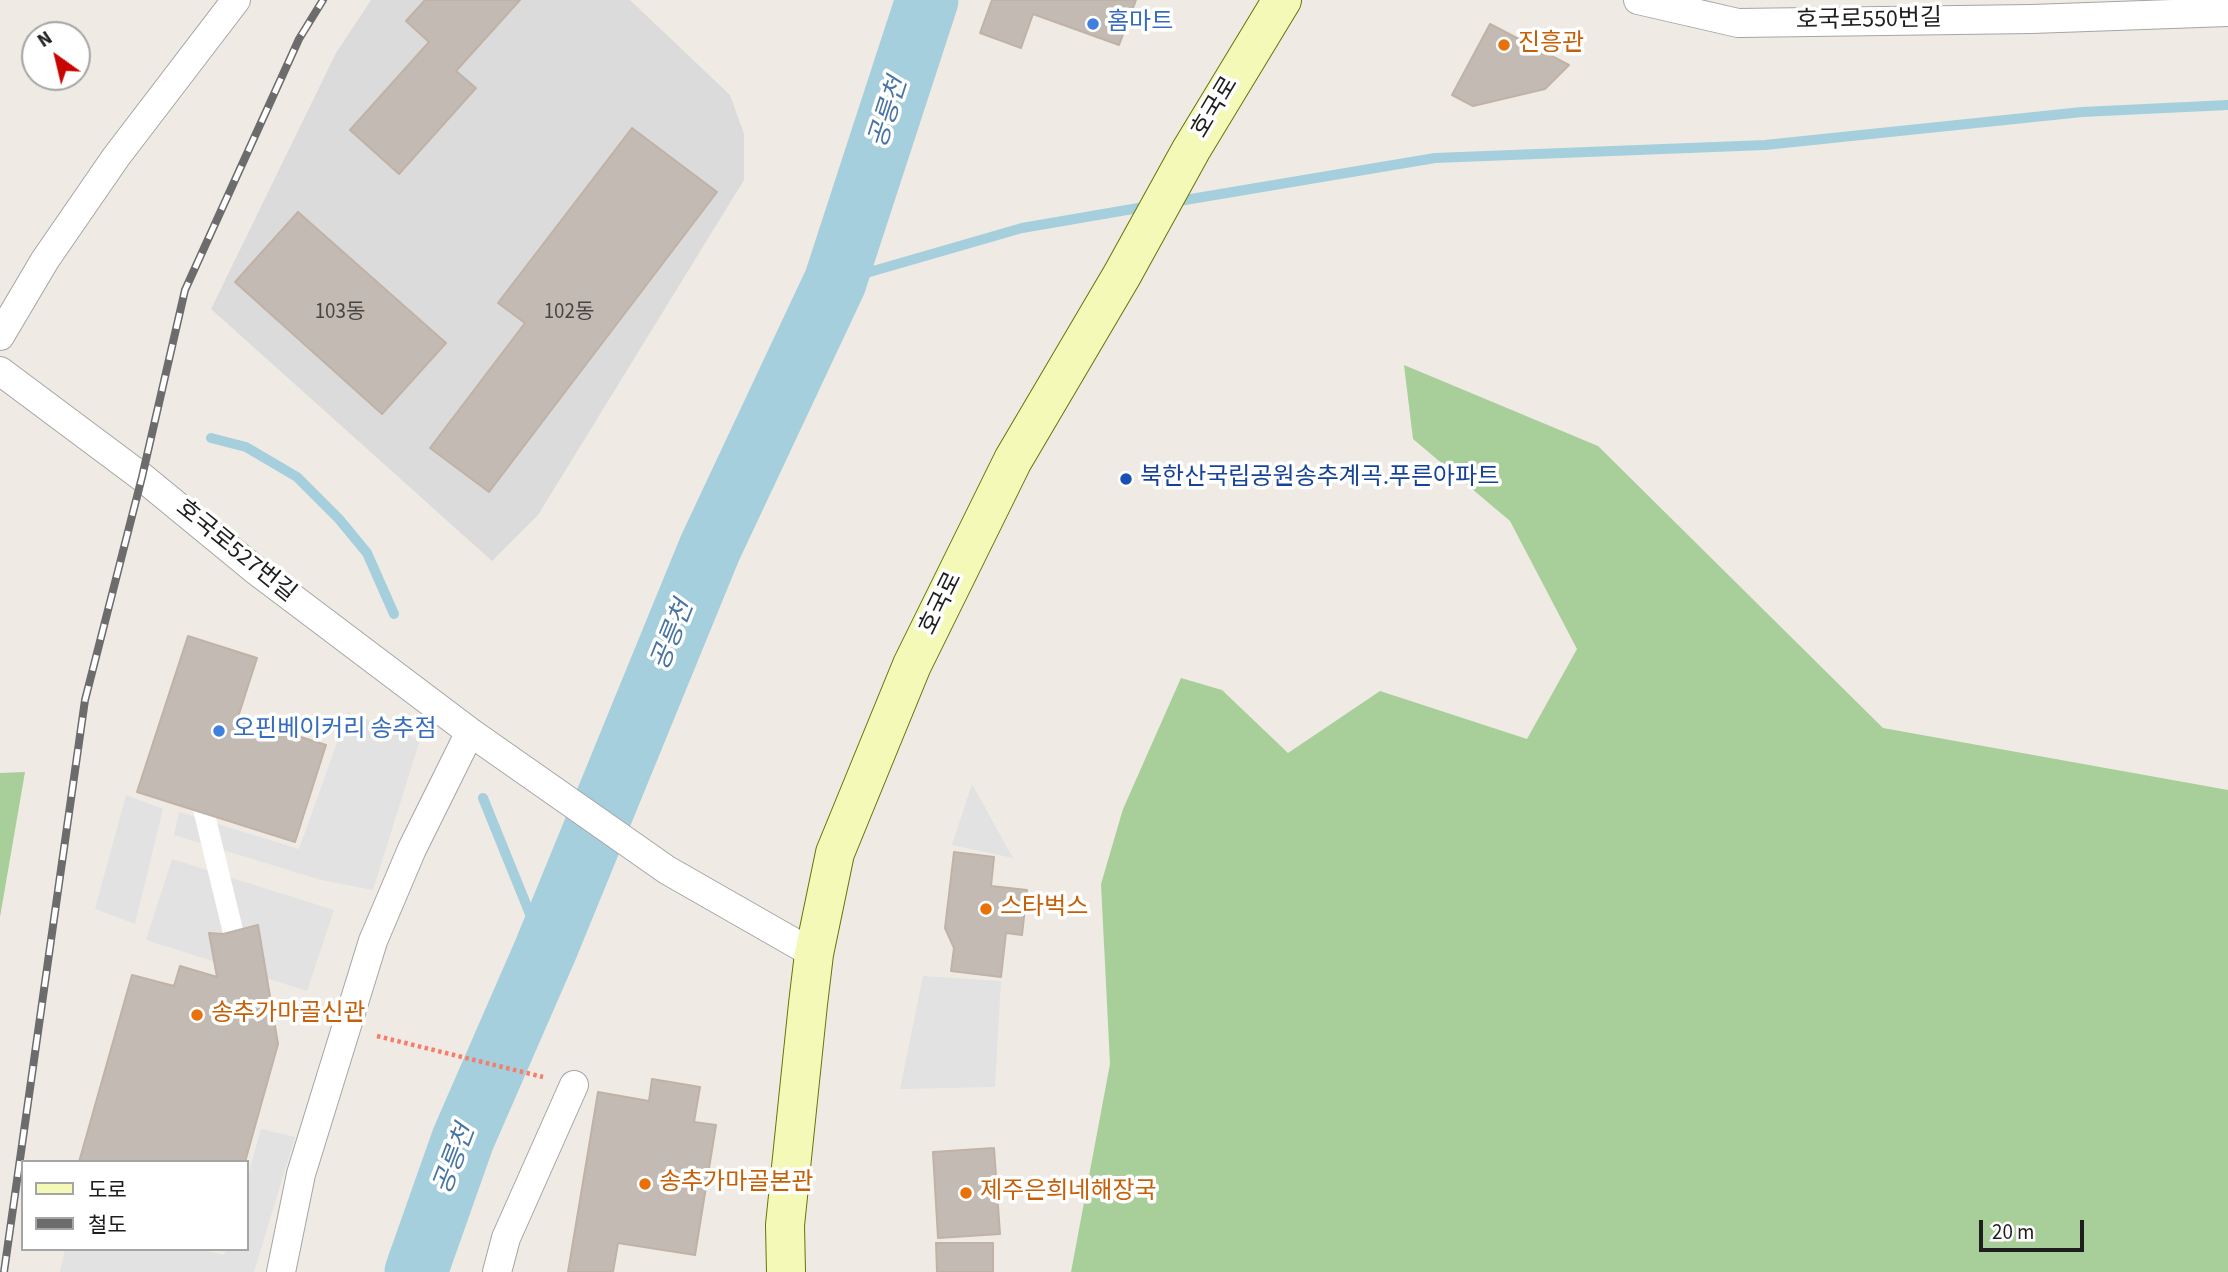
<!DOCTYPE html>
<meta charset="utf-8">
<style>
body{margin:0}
#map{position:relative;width:2228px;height:1272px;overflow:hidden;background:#efebe4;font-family:"Source Sans 3","Noto Sans KR",sans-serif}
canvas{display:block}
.legend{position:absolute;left:21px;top:1160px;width:228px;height:91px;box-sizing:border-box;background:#fff;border:2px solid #a5a5a5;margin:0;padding:9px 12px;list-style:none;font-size:21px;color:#1e1e1e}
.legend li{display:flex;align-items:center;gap:14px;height:35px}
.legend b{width:35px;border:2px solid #a5a5a5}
.north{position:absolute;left:21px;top:21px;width:70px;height:70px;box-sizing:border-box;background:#fff;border:2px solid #a5a5a5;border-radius:50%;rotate:326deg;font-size:19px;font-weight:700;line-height:28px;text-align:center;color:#1e1e1e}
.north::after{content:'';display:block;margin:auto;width:24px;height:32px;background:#c90502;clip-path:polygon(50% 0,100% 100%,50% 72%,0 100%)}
.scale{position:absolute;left:1979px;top:1220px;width:105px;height:32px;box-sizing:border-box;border:4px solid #1e1e1e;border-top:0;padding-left:9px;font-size:21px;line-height:24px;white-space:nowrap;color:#1e1e1e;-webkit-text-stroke:5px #fff;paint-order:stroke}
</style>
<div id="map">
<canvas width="2228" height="1272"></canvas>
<ul class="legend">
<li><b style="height:9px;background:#f4f9b8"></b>도로</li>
<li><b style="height:9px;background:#6c6c6c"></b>철도</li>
</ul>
<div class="north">N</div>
<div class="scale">20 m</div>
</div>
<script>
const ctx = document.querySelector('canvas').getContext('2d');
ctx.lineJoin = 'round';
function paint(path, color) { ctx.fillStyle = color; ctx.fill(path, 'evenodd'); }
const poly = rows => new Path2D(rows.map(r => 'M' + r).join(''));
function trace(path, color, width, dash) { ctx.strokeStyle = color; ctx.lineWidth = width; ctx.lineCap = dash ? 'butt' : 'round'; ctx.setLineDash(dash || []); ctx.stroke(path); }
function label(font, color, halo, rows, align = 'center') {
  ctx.font = font + ' "Source Sans 3","Noto Sans KR",sans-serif'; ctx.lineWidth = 7; ctx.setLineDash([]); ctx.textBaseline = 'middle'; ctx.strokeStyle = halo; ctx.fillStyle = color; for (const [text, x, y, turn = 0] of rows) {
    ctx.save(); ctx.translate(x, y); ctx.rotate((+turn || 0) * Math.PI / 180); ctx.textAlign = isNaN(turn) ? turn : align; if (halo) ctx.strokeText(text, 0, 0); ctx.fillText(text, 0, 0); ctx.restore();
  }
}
paint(poly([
 [371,0,630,0,730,95,744,134,744,180,538,515,492,561,211,309,336,53]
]), '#dcdbdb');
paint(poly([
 [1404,365,1598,446,1883,728,2228,790,2228,1272,1071,1272,1110,1064,1101,884,1123,809,1181,678,1222,690,1288,753,1380,691,1527,739,1577,649,1510,521,1413,439],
 [25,772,0,917,0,773]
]), '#a8ce99');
paint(poly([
 [348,712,420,740,373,890,321,880,174,835,179,812,299,849],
 [972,784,1013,858,952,845],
 [126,795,163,809,135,924,95,909],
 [172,859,334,910,307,991,146,940],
 [923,976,1001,981,995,1087,900,1089],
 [261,1129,295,1137,254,1272,60,1272,65,1249,197,1249,224,1255,226,1249,247,1249,247,1179]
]), '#e2e2e2');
paint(poly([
 [193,810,216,818,243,929,223,934]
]), '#fff');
trace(poly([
 [1173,202,1435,158,1765,145,2082,112,2228,105],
 [835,282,1022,228,1150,206],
 [211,438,246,447,297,477,339,519,367,553,394,614],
 [483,798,545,951]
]), '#a5cfdc', 10);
trace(poly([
 [416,1272,463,1139,545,951,710,548,835,282,927,0]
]), '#a5cfdc', 63);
const building = poly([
 [425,0,520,0,456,71,476,88,399,174,350,130,429,42,406,21,425,0],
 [992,0,1136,0,1119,45,1033,14,1021,48,980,33,992,0],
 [1490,24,1569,65,1545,89,1473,106,1452,95,1490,24],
 [632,128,717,192,489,492,430,448,525,323,498,303,632,128],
 [298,212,446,343,382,414,235,282,298,212],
 [188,636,257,658,238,717,326,745,295,842,137,792,188,636],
 [954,852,994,857,991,886,1027,890,1022,935,1006,933,1001,977,951,971,954,948,945,928,954,852],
 [258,925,278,1044,245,1162,79,1162,132,975,174,986,180,966,217,977,209,933,223,934,258,925],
 [652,1079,700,1087,694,1122,716,1125,695,1255,618,1243,613,1272,568,1272,598,1092,649,1101,652,1079],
 [994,1148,1000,1234,938,1238,933,1152,994,1148],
 [936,1243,993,1243,993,1272,937,1272,936,1243]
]);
paint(building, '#c3bbb3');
trace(building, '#c0b2a6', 2);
const street = poly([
 [1638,0,1738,23,2032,19,2228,12],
 [0,336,45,260,116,157,236,0],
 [0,371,142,477,254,569,470,732,667,870,814,954],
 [281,1272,301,1174,373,941,412,849,470,732],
 [497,1272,506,1238,574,1085]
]);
const secondary = poly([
 [786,1272,785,1225,808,1004,814,954,835,853,912,665,1013,460,1122,275,1191,150,1282,0]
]);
trace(street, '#a5a5a5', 30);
trace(secondary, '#667406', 40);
trace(poly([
 [377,1036,543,1077]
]), '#f87c6b', 4.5, [3.5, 3.5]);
trace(street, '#fff', 28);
trace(secondary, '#f4f9b8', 38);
const rail = poly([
 [4,1272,85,700,142,477,185,290,299,39,323,0]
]);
trace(rail, '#6c6c6c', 8);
trace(rail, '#fff', 5, [16]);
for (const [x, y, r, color] of [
 [1093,24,7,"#3f7fe0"],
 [1504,45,7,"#e8710a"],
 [1126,479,7,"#1a4fb4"],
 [219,731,7,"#3f7fe0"],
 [986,909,7,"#e8710a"],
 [197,1015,7,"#e8710a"],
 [645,1184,7,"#e8710a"],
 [966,1193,7,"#e8710a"]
]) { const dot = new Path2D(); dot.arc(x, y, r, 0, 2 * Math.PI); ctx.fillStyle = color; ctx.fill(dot); trace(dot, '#fff', 2.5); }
label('21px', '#474543', null, [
 ["103동",340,313],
 ["102동",569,313]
]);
label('24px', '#1e1e1e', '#fff', [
 ["호국로550번길",1869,21,-1],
 ["호국로",1216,108,-59],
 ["호국로527번길",235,552,39],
 ["호국로",942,604,-64]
]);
label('24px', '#366cbe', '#fff', [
 ["홈마트",1107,24],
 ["오핀베이커리 송추점",233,731]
], 'left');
label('24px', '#c56008', '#fff', [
 ["진흥관",1518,45],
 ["스타벅스",1000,909],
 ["송추가마골신관",211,1015],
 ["송추가마골본관",659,1184],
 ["제주은희네해장국",980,1193]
], 'left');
label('24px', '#164399', '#fff', [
 ["북한산국립공원송추계곡.푸른아파트",1140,479]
], 'left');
label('italic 26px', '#4875a4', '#fff', [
 ["공릉천",890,113,-72],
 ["공릉천",674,636,-68],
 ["공릉천",456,1160,-69]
]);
</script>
